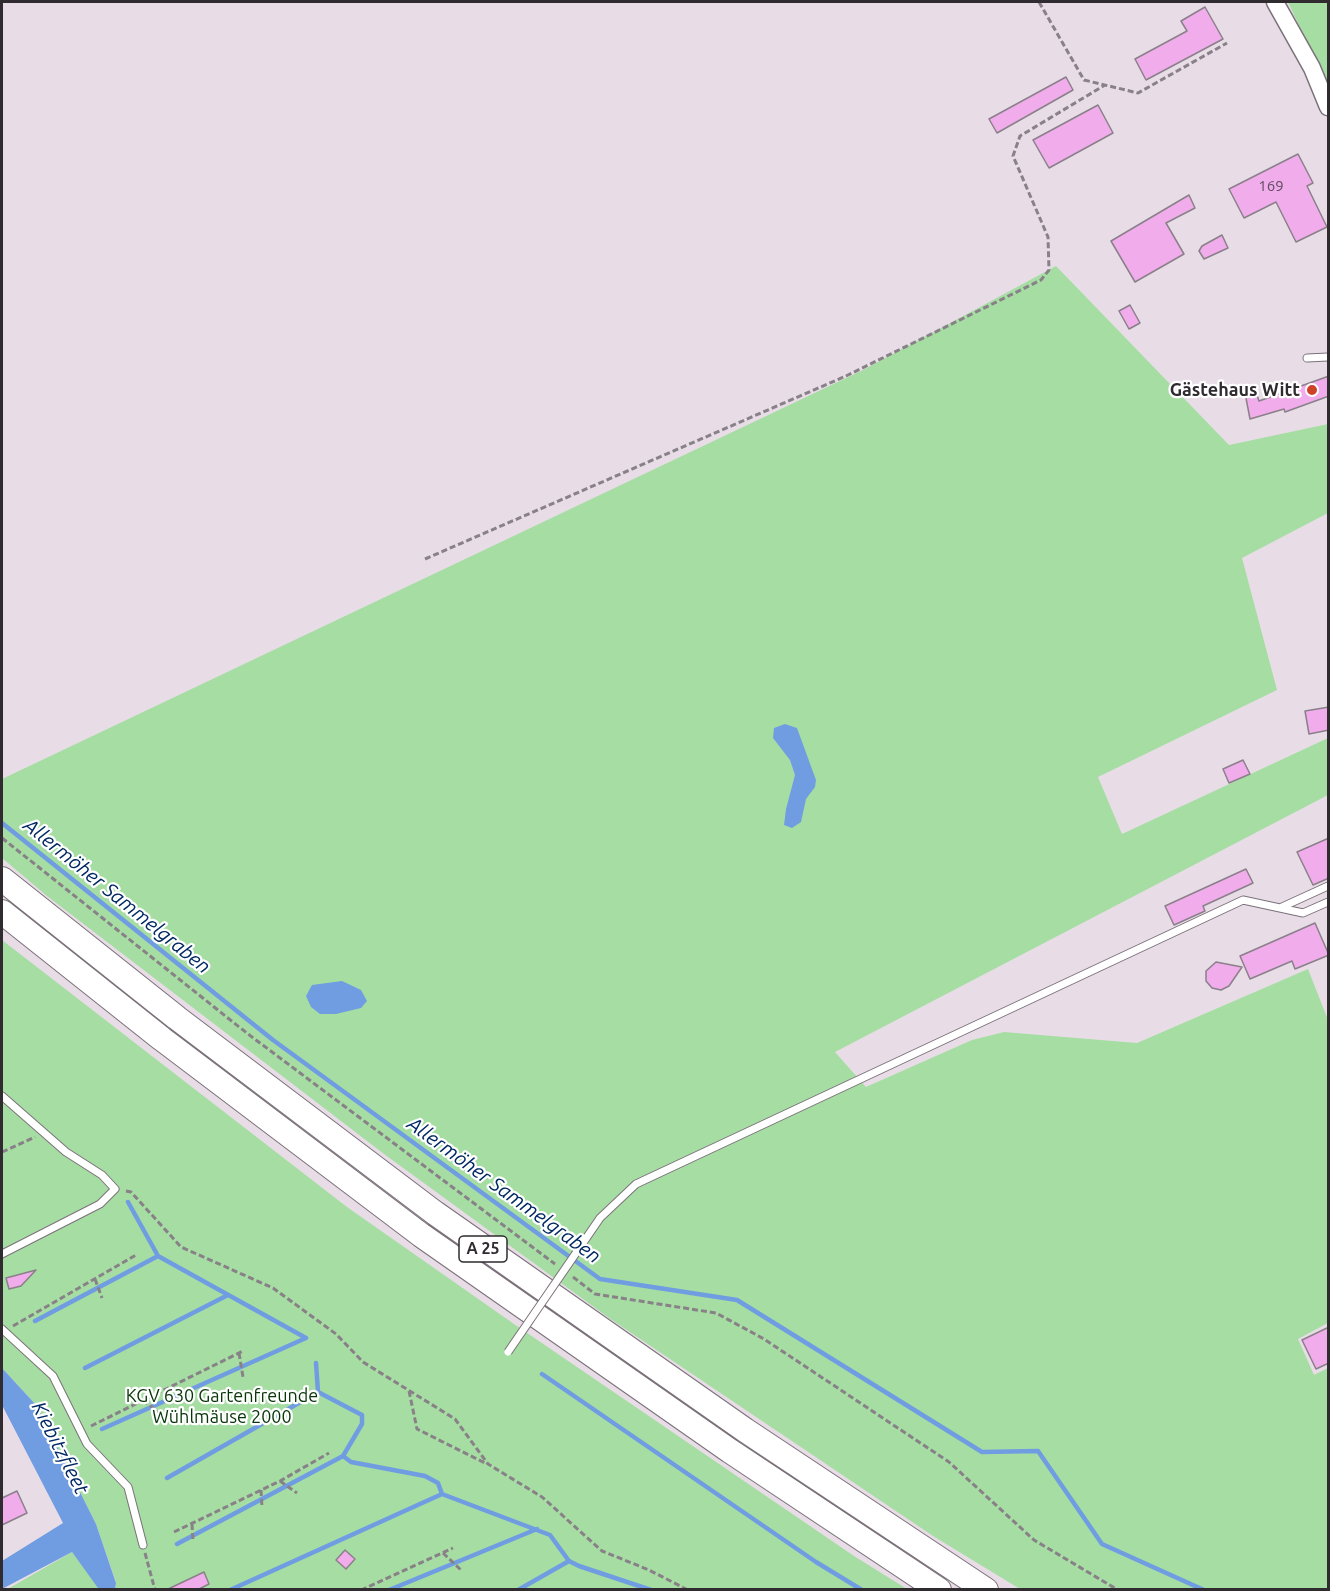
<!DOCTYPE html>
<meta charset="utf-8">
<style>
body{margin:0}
#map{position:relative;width:1330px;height:1591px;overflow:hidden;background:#e8dde7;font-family:Ubuntu,sans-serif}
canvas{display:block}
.frame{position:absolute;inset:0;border:3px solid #2f2b2f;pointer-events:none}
</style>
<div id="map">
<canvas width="1330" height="1591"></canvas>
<div class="frame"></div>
</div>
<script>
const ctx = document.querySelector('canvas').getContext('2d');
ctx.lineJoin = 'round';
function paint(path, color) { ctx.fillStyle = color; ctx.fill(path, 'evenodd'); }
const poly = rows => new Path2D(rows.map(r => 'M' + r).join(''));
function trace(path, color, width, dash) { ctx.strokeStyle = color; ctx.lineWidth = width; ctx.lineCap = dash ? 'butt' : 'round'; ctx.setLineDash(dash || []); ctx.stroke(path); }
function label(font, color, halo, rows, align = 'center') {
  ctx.font = font + ' Ubuntu,sans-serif'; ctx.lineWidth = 4.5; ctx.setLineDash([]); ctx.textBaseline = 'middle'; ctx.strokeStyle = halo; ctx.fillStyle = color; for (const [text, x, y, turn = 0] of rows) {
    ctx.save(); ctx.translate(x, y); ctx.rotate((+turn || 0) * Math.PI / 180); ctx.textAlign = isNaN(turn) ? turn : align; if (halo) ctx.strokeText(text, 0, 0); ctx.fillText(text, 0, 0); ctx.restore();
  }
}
paint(poly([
 [1288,2,1328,2,1328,89],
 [1056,266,1229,445,1328,424,1328,513,1242,558,1277,690,1098,777,1122,834,1328,738,1328,795,835,1052,866,1087,972,1040,1004,1032,1137,1043,1308,969,1328,1020,1328,1323,1298,1339,1314,1375,1328,1368,1328,1589,1020,1589,933,1536,609,1318,384,1154,47,896,2,858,2,779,863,370],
 [2,940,347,1207,514,1324,854,1556,907,1589,115,1589,116,1582,96,1524,37,1406,2,1368],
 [72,1552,101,1589,6,1590]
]), '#a6dda3');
paint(poly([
 [785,724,797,728,816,780,815,787,806,799,801,822,792,828,784,825,786,809,795,775,790,760,773,738,774,728],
 [342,981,361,990,367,1001,361,1008,336,1014,320,1014,311,1007,306,996,312,985],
 [2,1368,37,1406,96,1524,116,1583,115,1589,98,1588,72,1552,2,1589,2,1561,63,1523,2,1405]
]), '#709de2');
trace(poly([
 [2,823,273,1040,600,1279,737,1300,982,1452,1038,1451,1102,1544,1204,1590],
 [128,1202,158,1256,306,1338],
 [35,1321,158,1256],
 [316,1363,318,1392,362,1415,362,1424,343,1456,351,1462,425,1476,438,1483,442,1494,550,1535,569,1561,579,1566,651,1590],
 [85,1368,228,1295],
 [542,1374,816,1562,862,1590],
 [102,1429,306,1338],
 [167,1478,318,1392],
 [177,1544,343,1456],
 [230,1590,442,1494],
 [389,1590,537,1529],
 [518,1590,569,1561]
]), '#709de2', 4.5);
const building = poly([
 [1205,7,1223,39,1146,80,1135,59,1187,31,1181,21,1205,7],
 [1066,77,1073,90,997,133,989,119,1066,77],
 [1098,105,1113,133,1049,168,1033,140,1098,105],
 [1298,154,1313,183,1307,186,1327,227,1296,242,1276,202,1244,218,1229,189,1298,154],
 [1189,195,1195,208,1166,223,1184,254,1135,282,1111,241,1189,195],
 [1222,235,1228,248,1204,259,1199,251,1202,246,1222,235],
 [1130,305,1140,323,1129,329,1119,311,1130,305],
 [1329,376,1329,396,1285,412,1284,409,1250,419,1245,393,1255,389,1259,401,1329,376],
 [1329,707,1329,730,1309,734,1305,711,1329,707],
 [1243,760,1250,774,1229,783,1223,769,1243,760],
 [1329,838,1329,878,1313,885,1297,852,1329,838],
 [1246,869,1253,883,1203,906,1205,911,1174,925,1165,906,1246,869],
 [1315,923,1329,955,1295,969,1292,961,1250,979,1240,956,1315,923],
 [1216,962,1242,967,1229,986,1221,990,1212,988,1206,981,1206,971,1216,962],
 [36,1270,21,1286,9,1289,6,1278,36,1270],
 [1329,1327,1329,1363,1316,1369,1302,1340,1329,1327],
 [17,1491,27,1513,2,1525,2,1498,17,1491],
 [345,1550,355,1559,346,1569,336,1560,345,1550],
 [204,1572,209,1584,197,1590,166,1590,204,1572]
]);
paint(building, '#f1aceb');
trace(building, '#8a8089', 1.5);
const service = poly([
 [1307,358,1328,357],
 [1282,907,1328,886],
 [2,1096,66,1152,102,1175,115,1189,100,1204,2,1254],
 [576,1253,600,1218,636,1184,1243,900,1303,913,1328,902],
 [2,1329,53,1376,87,1444,128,1487,143,1545]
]);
const tertiary = poly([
 [1275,2,1312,68,1328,107]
]);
const motorway = poly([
 [2,879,177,1018,435,1213,745,1430,986,1590],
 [2,912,162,1039,421,1235,730,1451,939,1590]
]);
trace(service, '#7b717a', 9);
trace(tertiary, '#7b717a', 19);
trace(motorway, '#7b717a', 26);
trace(poly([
 [1039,2,1084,80,1138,93,1227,43],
 [425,559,846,376,1041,280,1049,270,1048,237,1013,156,1020,136,1105,85],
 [2,838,248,1034,555,1264],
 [2,1152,35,1137],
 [126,1191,131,1192,181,1247,273,1288,336,1334,363,1362,455,1419,488,1464,542,1497,602,1551,649,1570,688,1590],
 [573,1277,595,1294,716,1313,764,1339,949,1462,1034,1540,1118,1590],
 [95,1279,102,1298],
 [13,1326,136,1255],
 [239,1353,243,1377],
 [409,1391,417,1429,485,1463],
 [143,1400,159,1413],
 [91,1426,243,1351],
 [280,1481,297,1493],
 [261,1490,262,1508],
 [192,1524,193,1542],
 [174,1532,280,1481,329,1453],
 [145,1553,155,1590],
 [443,1553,461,1570],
 [361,1590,453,1548]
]), '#888188', 3, [6, 3]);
trace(service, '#fff', 7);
trace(tertiary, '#fff', 16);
trace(motorway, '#fff', 24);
const serviceBridge = poly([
 [508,1352,576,1253]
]);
trace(serviceBridge, '#7b717a', 9, []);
trace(serviceBridge, '#fff', 7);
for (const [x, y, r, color] of [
 [1312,390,6,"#cc4127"]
]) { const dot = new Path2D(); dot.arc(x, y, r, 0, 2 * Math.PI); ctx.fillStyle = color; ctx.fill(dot); trace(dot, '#fff', 2); }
label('15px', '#604b5e', null, [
 ["169",1271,186]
]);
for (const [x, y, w] of [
 [483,1249,48]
]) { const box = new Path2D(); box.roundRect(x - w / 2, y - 13, w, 26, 4.5); ctx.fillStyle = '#fff'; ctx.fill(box); trace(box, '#2f2b2f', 1.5); }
label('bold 16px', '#2f2b2f', null, [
 ["A 25",483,1249]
]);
label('bold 18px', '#2f2b2f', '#fff', [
 ["Gästehaus Witt",1300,390]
], 'right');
label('18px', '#073508', '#fff', [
 ["KGV 630 Gartenfreunde",222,1396],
 ["Wühlmäuse 2000",222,1417]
]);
label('italic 20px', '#002864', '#fff', [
 ["Allermöher Sammelgraben",117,896,39],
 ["Allermöher Sammelgraben",504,1190,36],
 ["Kiebitzfleet",60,1448,63]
]);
</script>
